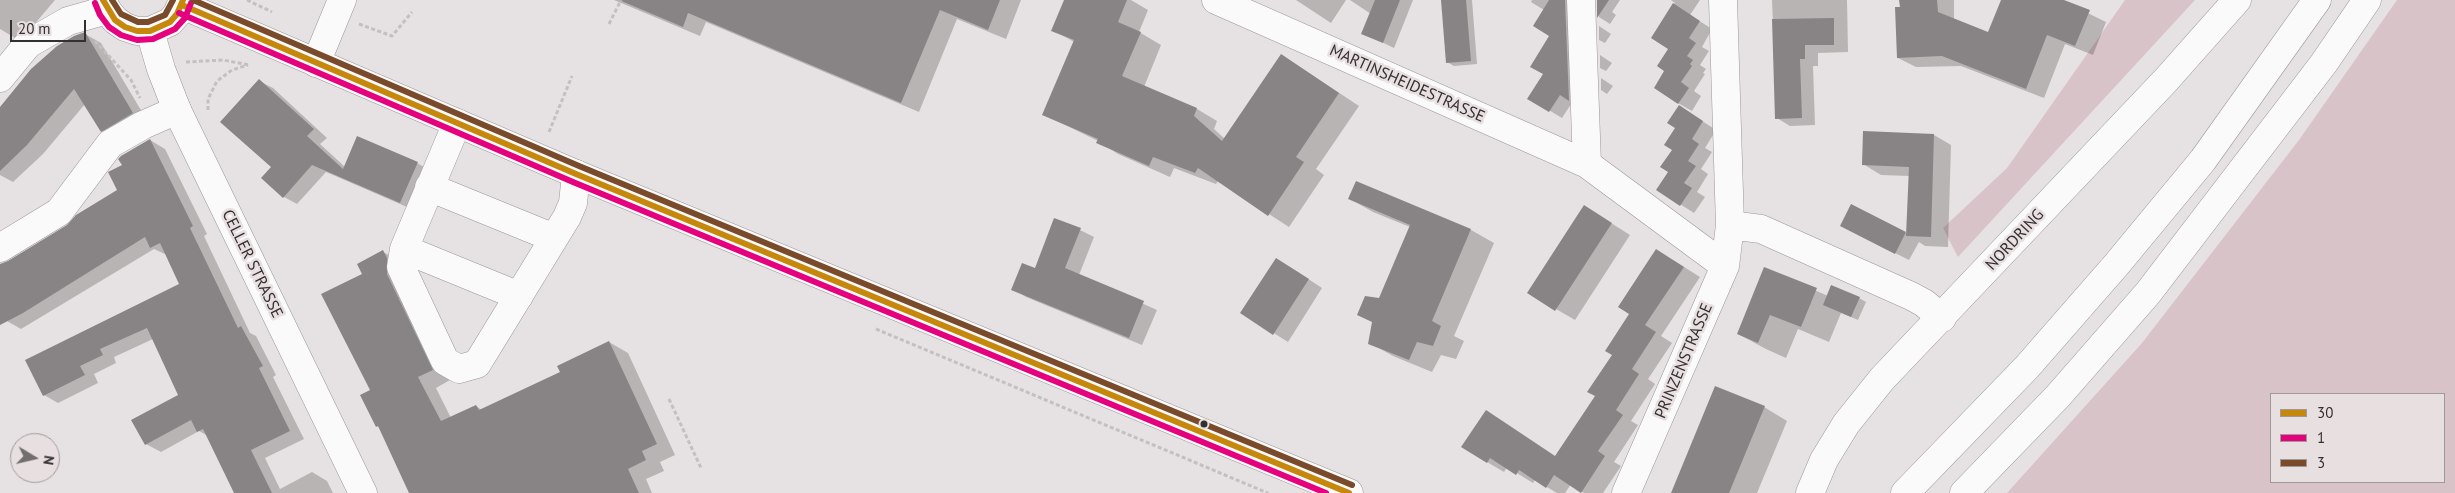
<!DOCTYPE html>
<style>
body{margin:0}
#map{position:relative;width:2455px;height:493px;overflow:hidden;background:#e6e1e2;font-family:"PT Sans",sans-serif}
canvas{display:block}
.legend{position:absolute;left:2270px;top:393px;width:175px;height:90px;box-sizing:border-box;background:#e8dfe1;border:1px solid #a0999a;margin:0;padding:6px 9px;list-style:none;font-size:15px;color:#333030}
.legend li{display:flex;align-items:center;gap:10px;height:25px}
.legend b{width:25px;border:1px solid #a0999a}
.north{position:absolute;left:10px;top:433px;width:50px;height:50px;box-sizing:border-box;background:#e8dfe1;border:1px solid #a0999a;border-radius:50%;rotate:99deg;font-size:14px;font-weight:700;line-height:20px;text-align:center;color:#333030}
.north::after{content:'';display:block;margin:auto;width:18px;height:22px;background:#726e6e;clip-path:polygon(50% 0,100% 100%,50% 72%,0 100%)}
.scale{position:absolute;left:10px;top:20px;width:76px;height:22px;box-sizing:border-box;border:2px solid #333030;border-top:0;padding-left:6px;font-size:15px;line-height:18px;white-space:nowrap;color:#333030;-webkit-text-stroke:4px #e8dfe1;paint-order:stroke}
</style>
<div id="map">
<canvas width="2455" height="493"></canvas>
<ul class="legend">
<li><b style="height:6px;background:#c6880c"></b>30</li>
<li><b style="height:6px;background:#e5007d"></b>1</li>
<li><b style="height:6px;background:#7a4b2a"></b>3</li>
</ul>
<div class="north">N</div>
<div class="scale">20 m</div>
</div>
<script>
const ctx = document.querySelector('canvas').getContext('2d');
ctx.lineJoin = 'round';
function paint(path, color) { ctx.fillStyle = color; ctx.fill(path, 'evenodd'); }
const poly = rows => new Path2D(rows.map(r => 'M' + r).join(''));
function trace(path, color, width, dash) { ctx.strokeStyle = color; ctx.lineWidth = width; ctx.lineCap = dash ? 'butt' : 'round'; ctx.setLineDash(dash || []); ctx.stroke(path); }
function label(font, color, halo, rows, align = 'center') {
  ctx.font = font + ' "PT Sans",sans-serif'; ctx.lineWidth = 5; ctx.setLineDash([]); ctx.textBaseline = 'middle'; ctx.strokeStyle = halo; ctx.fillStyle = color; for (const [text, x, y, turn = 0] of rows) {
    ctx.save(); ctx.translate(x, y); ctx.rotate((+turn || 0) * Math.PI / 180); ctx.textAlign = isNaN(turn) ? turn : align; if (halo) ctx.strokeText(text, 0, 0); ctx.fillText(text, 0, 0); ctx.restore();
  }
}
paint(poly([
 [2125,0,2195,0,1958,257,1943,228,2007,168],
 [2397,0,2455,0,2455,493,2007,493,2142,343,2299,140],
 [2271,394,2444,394,2444,482,2271,482]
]), '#d8c4c8');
paint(poly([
 [0,0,55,0,20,41,0,29],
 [614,0,1021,0,1006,39,957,19,919,112,706,22,700,36],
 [1066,0,1131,0,1148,10,1139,32,1161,45,1144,87,1197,109,1217,121,1214,129,1225,139,1282,55,1359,106,1316,169,1324,175,1289,227,1218,181,1216,184,1174,168,1170,177,1118,154,1098,141,1043,114,1074,42,1053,30],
 [1296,0,1346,0,1331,23],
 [1350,0,1413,0,1394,48,1363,33,1371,14],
 [1442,0,1472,0,1477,64,1454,66,1447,62],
 [1532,0,1580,0,1573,101,1562,118,1529,98,1544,74,1551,36,1544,10,1531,2],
 [1598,0,1620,0,1612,12,1616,15,1610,24,1599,17],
 [1671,0,1700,0,1690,15,1712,29,1702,47,1709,51,1700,65,1706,69,1703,73,1705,74,1694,91,1701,96,1692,111,1678,103,1666,71,1670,49,1653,38,1675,3],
 [1772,0,1847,0,1848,52,1818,53,1818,66,1813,66,1815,125,1790,126,1777,118],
 [1901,0,1954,0,1954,20,1989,33,2002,0,2061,0,2106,22,2093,55,2065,44,2044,98,1961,66,1916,67,1898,58],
 [1599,26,1611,34,1605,43,1599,40],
 [85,34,101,43,148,122,118,140,102,131,85,104,43,154,13,182,0,175,0,109],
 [1600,55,1612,63,1606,71,1600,68],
 [1601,78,1613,86,1607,94,1601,90],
 [259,81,273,88,327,138,320,144,345,167,417,163,431,171,414,210,326,172,297,204,284,197,273,167],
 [1693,115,1716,130,1705,148,1712,152,1701,169,1708,174,1697,192,1705,197,1694,213,1658,190,1670,172],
 [1934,135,1951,145,1948,247,1925,246,1919,242,1909,260,1855,233,1851,206,1908,234,1910,176,1881,175,1863,164],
 [150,140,165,149,207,234,204,236,250,333,256,336,276,375,273,377,304,439,265,458,280,489,312,472,327,481,333,493,236,493,208,436,199,431,161,452,146,444,179,396,153,339,114,357,116,363,94,374,98,383,58,403,44,395,27,361,180,284,167,255,154,249,21,329,7,321,0,307,0,266,68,226,119,191,124,166],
 [1350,199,1471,230,1494,243,1454,336,1464,341,1456,359,1441,355,1432,372,1393,356,1370,343,1380,300,1410,227,1373,212],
 [1603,218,1630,235,1575,320,1556,309],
 [1080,230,1094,237,1079,275,1157,310,1142,345,1026,297,1013,289],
 [383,252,401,262,405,285,450,380,436,388,451,418,476,406,482,410,562,373,609,342,628,353,675,455,660,462,664,471,646,479,652,493,410,493,380,428,377,426,372,391,363,274],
 [1673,260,1700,277,1661,336,1672,343,1648,379,1655,384,1631,421,1638,425,1614,462,1621,466,1603,493,1584,493,1571,484,1565,493,1557,493,1535,480,1533,483,1507,467,1504,472,1487,462,1502,421,1556,457,1597,396],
 [1290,267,1322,288,1288,342,1242,313],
 [1765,268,1828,296,1859,298,1866,302,1858,320,1841,313,1829,342,1798,329,1786,358,1766,349,1738,334],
 [1764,407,1787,421,1757,493,1672,493]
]), '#0003');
paint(poly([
 [619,0,1000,0,988,30,940,10,901,103,688,13,683,27],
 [1064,0,1127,0,1118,22,1141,32,1122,76,1197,108,1194,116,1222,141,1281,54,1339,93,1296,157,1304,162,1268,216,1198,168,1195,173,1153,157,1149,166,1096,143,1098,139,1042,115,1074,40,1051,31],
 [1375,0,1400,0,1383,43,1361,34],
 [1441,0,1466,0,1471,61,1446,63],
 [1549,0,1565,0,1569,101,1560,95,1549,112,1527,99,1543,74,1530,67,1549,36,1533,26],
 [1597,0,1609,0,1597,18],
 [1899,0,1937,0,1938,12,1988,32,2001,0,2064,0,2090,10,2075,46,2047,35,2026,89,1942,56,1897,58,1895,7,1900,7],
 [1673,3,1700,21,1689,38,1696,43,1687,56,1693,60,1690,64,1692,66,1681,82,1689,88,1678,104,1654,88,1664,71,1657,66,1668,49,1651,38],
 [1834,18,1834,45,1805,45,1805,59,1800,59,1802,118,1775,119,1772,19],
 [85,32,133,113,101,132,74,89,27,145,0,171,0,107,31,69,57,46,74,36],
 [259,79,314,129,307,136,343,169,357,136,418,162,400,203,312,165,283,198,261,178,271,167,220,122],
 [1679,105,1703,121,1692,139,1699,144,1688,161,1696,166,1684,183,1692,188,1680,206,1656,190,1668,172,1660,167,1672,150,1664,145,1675,128,1667,123],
 [1863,131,1934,134,1931,237,1906,236,1909,167,1862,165],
 [150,139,193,226,190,228,238,328,241,326,263,366,259,368,290,431,251,450,272,493,234,493,203,429,197,432,191,420,145,445,131,420,178,395,147,328,100,349,103,355,80,366,85,375,43,396,25,360,179,284,160,243,150,248,145,237,23,313,0,325,0,264,8,261,67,225,76,215,117,190,108,172,122,165,118,159,121,156],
 [1356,181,1471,229,1432,321,1441,326,1433,346,1417,342,1409,360,1368,344,1372,322,1357,315,1365,296,1379,298,1410,225,1348,199],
 [1851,204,1906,232,1895,254,1840,226],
 [1584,205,1612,223,1555,311,1527,293],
 [1054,218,1081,228,1065,268,1144,301,1129,338,1011,290,1022,263,1035,268],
 [1656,249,1684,267,1645,325,1656,332,1632,369,1639,374,1616,410,1623,415,1598,451,1605,456,1581,493,1554,475,1546,488,1519,470,1516,475,1490,458,1487,463,1461,447,1486,410,1555,456,1595,396,1587,392,1612,355,1605,351,1629,314,1618,307],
 [383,250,387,258,387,274,433,370,418,377,441,421,476,405,479,410,560,372,557,366,609,341,657,444,642,451,646,460,628,469,639,493,409,493,378,426,376,427,360,395,370,390,321,294,362,274,357,264],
 [1276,258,1309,279,1273,335,1240,313],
 [1764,267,1817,288,1801,327,1770,315,1758,343,1737,334],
 [1831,285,1860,297,1851,317,1823,305],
 [1715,386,1765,406,1729,493,1671,493]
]), '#888485');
const minor = poly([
 [1216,0,1587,164,1725,266],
 [1581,0,1587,164],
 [316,63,342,0],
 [0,78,28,44,68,21,107,10],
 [457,123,404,249,401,267,445,361,459,369,477,364,567,217,573,203,576,174],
 [429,187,554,238],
 [1730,225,1761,229,1911,296,1924,303,1942,318],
 [0,248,59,212,110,144,143,125,177,110],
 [404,249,519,296],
 [1626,493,1725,266,1730,225,1723,0]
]);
const major = poly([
 [103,0,107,10,115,20,125,27,137,31,150,31,170,22,177,14,183,0],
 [182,5,576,174,1349,493],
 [150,31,161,69,177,110,363,493],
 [1810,493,1824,460,1846,424,1882,379,2166,80,2237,0]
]);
const highway = poly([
 [1905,493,2027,367,2117,264,2203,160,2317,0],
 [1964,493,2058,396,2148,293,2324,63,2367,0]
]);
trace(minor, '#9a9797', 29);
trace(major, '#9a9797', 29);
trace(highway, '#9a9797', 29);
trace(poly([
 [247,0,272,12],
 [359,24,392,36,412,12],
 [609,24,621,0],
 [95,41,131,80,140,98],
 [186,62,223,60,249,65],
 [208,110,208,99,217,81,232,70,248,65],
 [549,132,572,76],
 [876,329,1268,493],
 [669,399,701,468]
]), '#c3c0c0', 3, [4, 2.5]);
trace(minor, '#fbfafb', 28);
trace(major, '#fbfafb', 28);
trace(highway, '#fbfafb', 28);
trace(poly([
 [103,0,115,20,125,27,137,31,150,31,170,22,177,14,183,0],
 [182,5,576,174,1349,493]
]), '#c6880c', 6);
trace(poly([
 [95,3,100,15,109,27,121,35,137,40,153,39,175,29,185,18,191,3],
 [179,13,573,182,1326,493]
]), '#e5007d', 6);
trace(poly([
 [112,0,121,14,138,22,148,22,165,15,173,0],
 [193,0,579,166,1352,485]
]), '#7a4b2a', 6);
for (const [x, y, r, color] of [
 [1204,424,4.5,"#333030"]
]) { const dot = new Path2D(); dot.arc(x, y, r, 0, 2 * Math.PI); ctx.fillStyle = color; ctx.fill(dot); trace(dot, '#e8dfe1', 2); }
label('16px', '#333030', '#e8dfe1', [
 ["MARTINSHEIDESTRASSE",1407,84,24],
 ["NORDRING",2015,240,-47],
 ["CELLER STRASSE",252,264,64],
 ["PRINZENSTRASSE",1684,361,-67]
]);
</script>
